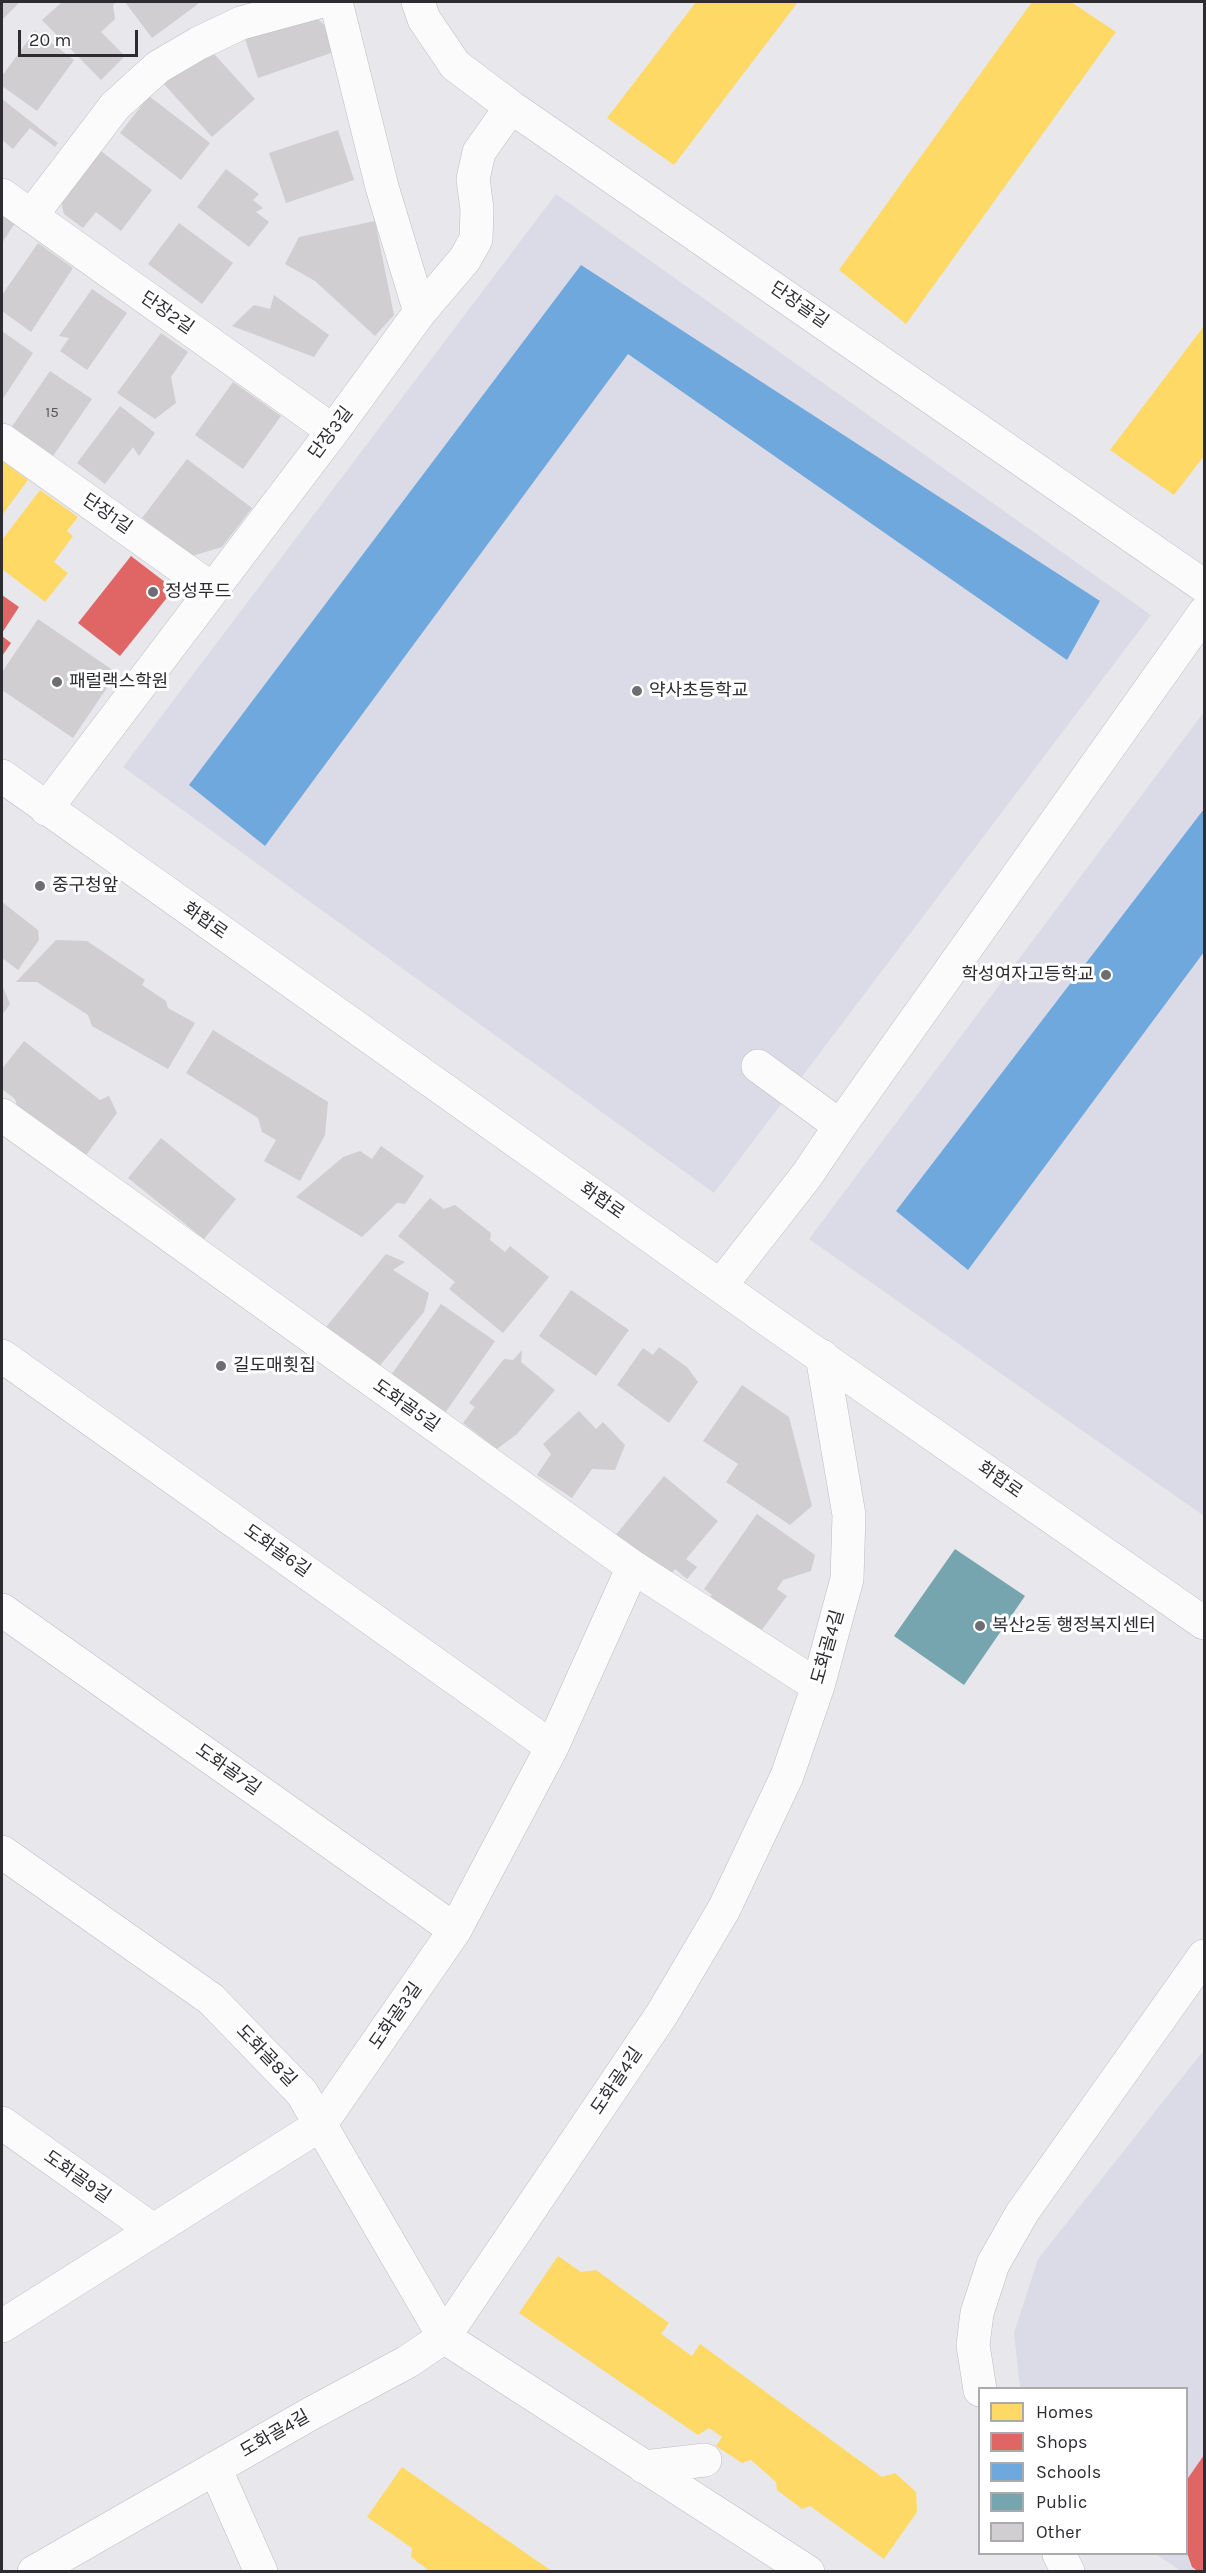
<!DOCTYPE html>
<meta charset="utf-8">
<style>
body{margin:0}
#map{position:relative;width:1206px;height:2573px;overflow:hidden;background:#e7e7ec;font-family:Karla,sans-serif}
canvas{display:block}
.frame{position:absolute;inset:0;border:3px solid #2c2c31;pointer-events:none}
.legend{position:absolute;left:978px;top:2387px;width:210px;height:168px;box-sizing:border-box;background:#fff;border:2px solid #ababad;margin:0;padding:8px 10px;list-style:none;font-size:18px;color:#2c2c31}
.legend li{display:flex;align-items:center;gap:12px;height:30px}
.legend b{width:30px;border:2px solid #ababad}
.scale{position:absolute;left:18px;top:30px;width:120px;height:27px;box-sizing:border-box;border:3px solid #2c2c31;border-top:0;padding-left:8px;font-size:18px;line-height:21px;white-space:nowrap;color:#2c2c31;-webkit-text-stroke:4px #fff;paint-order:stroke}
</style>
<div id="map">
<canvas width="1206" height="2573"></canvas>
<div class="frame"></div>
<ul class="legend">
<li><b style="height:16px;background:#ffd966"></b>Homes</li>
<li><b style="height:16px;background:#e06666"></b>Shops</li>
<li><b style="height:16px;background:#6fa8dc"></b>Schools</li>
<li><b style="height:16px;background:#76a5af"></b>Public</li>
<li><b style="height:16px;background:#d0ced0"></b>Other</li>
</ul>
<div class="scale">20 m</div>
</div>
<script>
const ctx = document.querySelector('canvas').getContext('2d');
ctx.lineJoin = 'round';
function paint(path, color) { ctx.fillStyle = color; ctx.fill(path, 'evenodd'); }
const poly = rows => new Path2D(rows.map(r => 'M' + r).join(''));
function trace(path, color, width, dash) { ctx.strokeStyle = color; ctx.lineWidth = width; ctx.lineCap = dash ? 'butt' : 'round'; ctx.setLineDash(dash || []); ctx.stroke(path); }
function label(font, color, halo, rows, align = 'center') {
  ctx.font = font + ' Karla,"Noto Sans KR",sans-serif'; ctx.lineWidth = 6; ctx.setLineDash([]); ctx.textBaseline = 'middle'; ctx.strokeStyle = halo; ctx.fillStyle = color; for (const [text, x, y, turn = 0] of rows) {
    ctx.save(); ctx.translate(x, y); ctx.rotate((+turn || 0) * Math.PI / 180); ctx.textAlign = isNaN(turn) ? turn : align; if (halo) ctx.strokeText(text, 0, 0); ctx.fillText(text, 0, 0); ctx.restore();
  }
}
paint(poly([
 [556,194,1151,615,714,1193,123,767],
 [1204,712,1204,1516,809,1239],
 [1204,2050,1204,2571,1181,2571,1156,2554,1186,2554,1186,2388,1020,2388,1014,2333,1038,2259]
]), '#dbdbe8');
paint(poly([
 [696,2,798,2,674,165,607,118],
 [1032,2,1071,2,1116,32,906,324,839,270],
 [1204,326,1204,456,1174,495,1110,450],
 [2,461,28,480,2,515],
 [40,490,78,517,67,531,73,536,54,562,68,573,45,602,2,569,2,540],
 [558,2256,581,2272,596,2270,669,2323,661,2334,692,2356,700,2344,882,2477,895,2473,916,2492,917,2512,884,2559,810,2506,802,2509,777,2490,776,2482,751,2460,742,2463,716,2446,722,2437,709,2428,698,2435,519,2313],
 [402,2467,553,2572,431,2572,411,2557,412,2548,367,2517]
]), '#ffd966');
paint(poly([
 [131,556,174,589,120,656,78,623],
 [2,595,19,607,2,633],
 [2,636,11,643,2,656],
 [1204,2455,1204,2572,1199,2572,1192,2567,1186,2550,1186,2481]
]), '#e06666');
paint(poly([
 [581,265,1100,601,1067,660,628,354,265,846,189,785],
 [1204,809,1204,952,968,1270,896,1211]
]), '#6fa8dc');
paint(poly([
 [955,1549,1025,1596,964,1685,894,1636]
]), '#76a5af');
paint(poly([
 [2,2,20,2,2,20],
 [62,2,116,2,113,5,115,19,101,32,125,56,101,80,42,20],
 [125,2,197,2,198,4,152,38],
 [308,10,336,36,331,53,258,78,243,33],
 [35,31,74,60,37,111,2,86,2,76],
 [206,45,255,99,212,137,163,83],
 [149,96,210,143,181,180,120,133],
 [2,99,58,143,55,147,30,128,13,149,2,140],
 [338,130,354,180,286,203,269,153],
 [93,145,152,190,121,231,96,212,83,228,64,214,58,190],
 [226,169,259,194,253,200,263,208,256,212,269,222,249,247,197,207],
 [2,213,15,223,2,243],
 [375,221,394,315,375,336,315,281,285,264,299,237],
 [179,223,233,263,202,304,148,264],
 [38,243,73,268,31,332,2,311,2,295],
 [92,289,127,313,87,370,60,351,69,338,59,336],
 [274,295,329,335,314,357,232,326,254,305,270,309],
 [2,331,33,353,2,400],
 [161,333,188,352,171,377,176,403,155,419,117,393],
 [50,371,92,399,53,456,11,428],
 [233,382,281,416,243,469,195,435],
 [120,406,155,433,139,456,133,447,105,484,77,463],
 [187,459,252,508,222,547,192,556,142,518],
 [38,619,117,673,73,738,2,690,2,672],
 [2,902,38,930,39,940,18,970,2,958],
 [56,940,87,941,145,980,142,985,166,1001,168,1008,195,1023,168,1069,92,1026,88,1015,37,982,16,982],
 [2,985,10,1004,2,1015],
 [213,1030,328,1102,325,1135,300,1181,264,1161,276,1140,262,1132,258,1118,186,1073],
 [24,1041,100,1100,109,1096,117,1113,84,1158,18,1109,15,1099,2,1089,2,1069],
 [161,1138,236,1199,204,1239,128,1178],
 [381,1146,424,1176,405,1204,397,1203,362,1237,296,1197,343,1157,360,1151,372,1159],
 [430,1198,444,1209,455,1205,491,1233,490,1240,505,1252,510,1246,549,1277,503,1333,449,1289,455,1282,398,1236],
 [386,1254,405,1262,393,1270,429,1293,424,1312,377,1369,326,1327],
 [571,1290,629,1330,596,1376,539,1336],
 [441,1304,495,1341,443,1416,389,1378],
 [659,1347,687,1367,698,1382,669,1423,617,1385,643,1348,653,1355],
 [522,1350,521,1362,555,1390,517,1434,497,1449,463,1423,475,1407,469,1403,504,1359,513,1360],
 [742,1385,789,1417,812,1506,790,1525,726,1482,738,1464,703,1441],
 [579,1411,596,1429,603,1422,625,1445,615,1470,592,1469,572,1498,537,1475,551,1454,543,1444],
 [664,1476,718,1521,686,1559,697,1567,687,1579,675,1569,667,1580,614,1537],
 [757,1514,815,1555,811,1571,783,1580,777,1589,787,1596,758,1635,708,1600,712,1595,704,1589]
]), '#d0ced0');
const minor = poly([
 [336,2,382,187,420,312],
 [418,2,424,19,455,65,511,107,1204,586],
 [2,195,333,431],
 [31,216,115,106,158,67,199,43,241,23,318,2],
 [2,440,212,589],
 [46,809,333,431,420,312,465,259,476,239,477,209,473,179,479,152,511,107],
 [2,1115,633,1567,818,1686],
 [840,1126,1204,613],
 [721,1285,807,1175,840,1126,758,1066],
 [2,1356,552,1747],
 [2,1610,455,1930],
 [2,1852,211,1999,302,2093,444,2337,808,2572],
 [2,2123,153,2230],
 [2,2326,320,2125,455,1930,552,1747,633,1567],
 [980,2390,973,2345,977,2313,993,2264,1022,2213,1204,1956],
 [644,2467,705,2460],
 [215,2468,261,2572],
 [1059,2554,1068,2572],
 [34,2572,310,2414,407,2362,444,2337,662,2014,724,1909,787,1776,818,1686,847,1579,849,1515,822,1356]
]);
const major = poly([
 [2,776,774,1324,1204,1623]
]);
trace(minor, '#bdbdc1', 34);
trace(major, '#bdbdc1', 34);
trace(minor, '#fbfbfc', 33);
trace(major, '#fbfbfc', 33);
for (const [x, y, r, color] of [
 [153,592,6,"#6d6d72"],
 [57,682,6,"#6d6d72"],
 [637,691,6,"#6d6d72"],
 [40,886,6,"#6d6d72"],
 [1106,975,6,"#6d6d72"],
 [221,1366,6,"#6d6d72"],
 [980,1626,6,"#6d6d72"]
]) { const dot = new Path2D(); dot.arc(x, y, r, 0, 2 * Math.PI); ctx.fillStyle = color; ctx.fill(dot); trace(dot, '#fff', 2); }
label('15px', '#58575b', null, [
 ["15",52,413]
]);
label('18px', '#2c2c31', '#fff', [
 ["단장골길",799,305,35],
 ["단장2길",167,313,35],
 ["단장3길",331,433,-53],
 ["단장1길",107,514,35],
 ["화합로",205,921,35],
 ["화합로",602,1201,35],
 ["도화골5길",406,1406,35],
 ["화합로",1000,1480,35],
 ["도화골6길",277,1551,35],
 ["도화골4길",828,1647,-74],
 ["도화골7길",228,1770,35],
 ["도화골3길",396,2016,-55],
 ["도화골8길",266,2056,46],
 ["도화골4길",617,2081,-56],
 ["도화골9길",77,2177,35],
 ["도화골4길",275,2434,-30]
]);
label('18px', '#2c2c31', '#fff', [
 ["정성푸드",165,592],
 ["패럴랙스학원",69,682],
 ["약사초등학교",649,691],
 ["중구청앞",52,886],
 ["학성여자고등학교",1094,975,"right"],
 ["길도매횟집",233,1366],
 ["복산2동 행정복지센터",992,1626]
], 'left');
</script>
